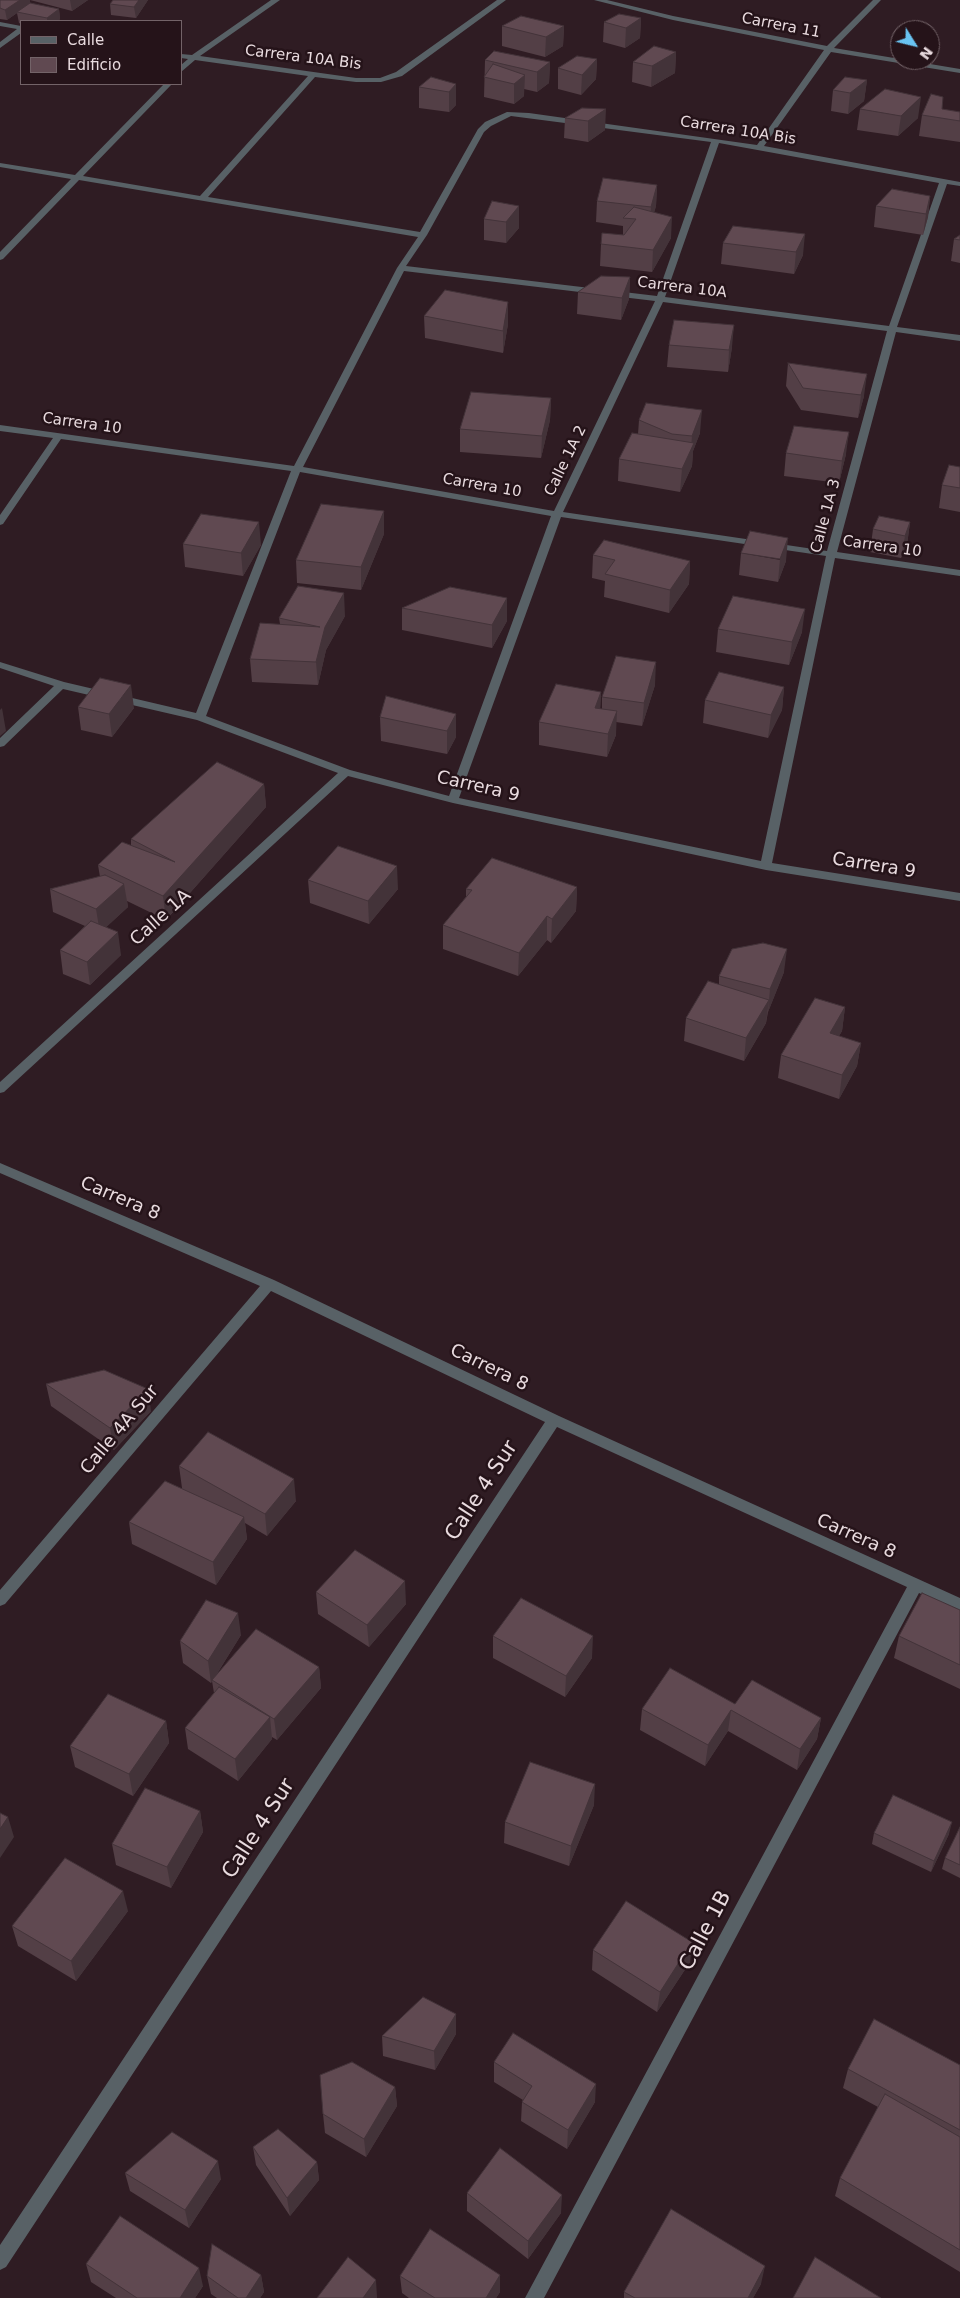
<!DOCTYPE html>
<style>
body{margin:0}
#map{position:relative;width:960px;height:2298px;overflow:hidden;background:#2f1c23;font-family:"DejaVu Sans",sans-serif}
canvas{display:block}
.legend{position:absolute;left:20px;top:20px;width:162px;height:65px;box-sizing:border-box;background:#251319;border:1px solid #736368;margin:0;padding:6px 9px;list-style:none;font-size:15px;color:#e9dbdf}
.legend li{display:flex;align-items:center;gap:10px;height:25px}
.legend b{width:25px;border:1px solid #736368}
.north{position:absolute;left:890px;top:20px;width:50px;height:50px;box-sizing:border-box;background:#251319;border:1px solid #736368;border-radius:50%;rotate:126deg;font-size:14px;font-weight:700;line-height:20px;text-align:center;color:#e9dbdf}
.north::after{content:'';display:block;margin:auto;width:18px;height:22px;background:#69c3f1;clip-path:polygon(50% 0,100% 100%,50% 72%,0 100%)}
</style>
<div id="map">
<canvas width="960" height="2298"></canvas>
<ul class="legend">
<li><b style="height:6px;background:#586166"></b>Calle</li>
<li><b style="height:14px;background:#604951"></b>Edificio</li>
</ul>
<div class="north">N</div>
</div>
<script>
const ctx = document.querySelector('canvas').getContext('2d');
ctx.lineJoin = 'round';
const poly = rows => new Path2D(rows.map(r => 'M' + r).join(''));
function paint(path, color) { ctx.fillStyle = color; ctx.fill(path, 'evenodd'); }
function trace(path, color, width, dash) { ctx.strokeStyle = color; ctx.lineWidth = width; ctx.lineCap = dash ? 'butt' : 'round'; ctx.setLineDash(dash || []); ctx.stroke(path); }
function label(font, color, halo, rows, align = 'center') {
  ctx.font = font + ' "DejaVu Sans",sans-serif'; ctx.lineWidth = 5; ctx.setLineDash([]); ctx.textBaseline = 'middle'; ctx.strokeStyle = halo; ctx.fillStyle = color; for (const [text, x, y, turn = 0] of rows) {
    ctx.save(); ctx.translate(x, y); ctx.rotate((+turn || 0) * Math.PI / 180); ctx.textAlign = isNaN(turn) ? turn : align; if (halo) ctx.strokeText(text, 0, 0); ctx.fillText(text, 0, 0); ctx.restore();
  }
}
paint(poly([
 [271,0,280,0,200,56,356,78,380,78,396,72,497,0,506,0,402,76,381,82,356,82,315,77,208,197,420,232,478,129,485,122,507,112,529,113,757,145,824,50,673,20,594,0,607,0,673,16,827,46,873,0,881,0,834,48,960,69,960,73,831,52,764,146,960,182,960,186,947,184,897,327,960,335,960,341,896,332,837,552,960,570,960,576,835,558,772,863,960,893,960,901,766,870,453,803,348,776,4,1092,0,1093,0,1082,338,773,197,720,63,689,4,746,0,747,0,738,54,686,0,668,0,662,64,682,196,713,291,471,61,439,3,524,0,525,0,515,53,438,0,431,0,425,294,466,397,268,418,237,79,180,3,259,0,260,0,252,71,179,0,167,0,163,75,175,164,84,172,84,83,176,200,196,308,76,195,60,181,72,181,65,188,59,181,58,181,54,192,55,271,0],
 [511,116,711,142,657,296,406,266,427,235,484,132,491,126,511,116],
 [719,143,939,183,889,326,665,297,719,143],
 [404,271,655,301,554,511,303,467,404,271],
 [663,302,887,331,827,551,563,512,663,302],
 [300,472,551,516,449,796,350,770,206,716,300,472],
 [561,517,826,556,761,861,459,798,561,517],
 [0,22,21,26,21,33,0,48,0,42,17,29,0,26,0,22],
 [0,1163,274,1280,559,1416,960,1598,960,1611,919,1593,544,2298,525,2298,907,1587,557,1427,6,2267,0,2270,0,2245,545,1422,271,1291,5,1604,0,1606,0,1590,260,1286,0,1173,0,1163]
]), '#586166');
paint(poly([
 [0,0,88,0,72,11,30,0,30,3,59,9,60,19,58,21,21,21,21,24,19,23,17,13,7,20,0,19],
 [148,0,136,18,111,15,110,4],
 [641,18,640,38,625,48,603,42,604,22],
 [502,26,564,26,563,46,545,57,502,46],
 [676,52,675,73,651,87,632,82,633,62],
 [597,59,596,79,581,95,558,89,558,68],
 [485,60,550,62,549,83,537,92,524,89,524,96,514,104,484,97],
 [867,80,864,101,848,114,831,111,833,90],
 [456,84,456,105,449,112,419,108,419,87],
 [582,108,605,130,588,142,564,138,565,118],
 [860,109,918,118,898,136,857,130],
 [942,109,960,112,960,142,919,136,922,115],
 [657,185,656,206,654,212,671,238,652,272,600,266,601,244,623,235,623,226,596,222,597,201],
 [930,196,928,217,923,235,874,227,876,206],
 [519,206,519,228,506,243,484,240,484,219],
 [733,226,803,255,794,274,721,264,723,243],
 [960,235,960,263,951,261,954,239],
 [630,277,629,299,621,320,577,314,578,292],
 [424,316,508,324,503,353,425,338],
 [669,345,732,347,728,372,667,367],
 [788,363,864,396,858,418,801,410,786,386],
 [551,398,550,420,541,458,460,452,460,429],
 [639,420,700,433,693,451,692,466,680,492,618,481,619,459,638,434],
 [786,453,846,454,839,483,784,476],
 [960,467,960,512,939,508,942,485],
 [910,522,907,545,901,558,870,552,873,529],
 [384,534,361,590,297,583,296,560],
 [183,544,261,545,243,576,185,567],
 [741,553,786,561,778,582,739,575],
 [593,555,690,561,689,584,669,613,604,597,605,581,592,578],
 [507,598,507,621,492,648,402,630,402,608],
 [345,616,326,650,318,685,252,682,250,659,280,624,279,618],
 [718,629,802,632,789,665,716,652],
 [655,685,642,726,616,722,616,735,607,757,539,745,539,722,601,692,600,709,602,709,602,697],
 [784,687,782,710,768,738,703,723,705,700],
 [78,707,134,708,112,737,81,730],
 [456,714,456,737,447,754,381,741,380,717],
 [264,784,266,807,166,920,127,901,128,907,106,927,121,955,90,985,63,974,60,950,85,926,53,912,50,889,100,877,98,865,131,845,131,839],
 [308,880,398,889,369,924,310,903],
 [577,887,576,911,551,943,547,940,518,976,443,949,443,925,466,897,466,889],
 [784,972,768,1012,766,1023,744,1061,684,1041,686,1018,719,984,719,976],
 [845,1007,842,1031,839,1036,861,1043,857,1066,839,1099,778,1078,781,1055],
 [46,1384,151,1411,114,1450,51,1406],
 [179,1466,296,1501,267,1536,245,1523,247,1539,216,1585,132,1544,129,1522,182,1488],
 [316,1592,406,1604,369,1647,318,1614],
 [960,1610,960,1689,894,1658,899,1636],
 [241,1635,215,1677,319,1667,321,1688,277,1740,272,1737,272,1739,238,1781,188,1749,185,1728,214,1693,212,1681,211,1683,183,1663,180,1641],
 [493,1636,592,1658,565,1697,493,1658],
 [735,1704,821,1718,817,1739,797,1770,728,1731,705,1766,640,1730,642,1709],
 [166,1721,169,1743,133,1796,75,1767,70,1746],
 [594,1805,569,1866,504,1843,505,1822],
 [200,1811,203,1832,171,1888,116,1865,112,1844],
 [960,1827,960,1878,942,1869,945,1858],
 [874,1833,949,1834,931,1872,872,1844],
 [128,1911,76,1981,18,1946,12,1926],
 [593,1950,690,1962,657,2012,592,1970],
 [456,2014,456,2034,435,2070,383,2056,382,2036],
 [494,2062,595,2102,567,2149,521,2121,522,2102,523,2100,494,2082],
 [960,2065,960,2272,835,2196,840,2178,878,2107,843,2088,848,2069],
 [395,2087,397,2106,366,2157,325,2133,323,2114],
 [253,2147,317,2162,319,2180,290,2216,256,2165],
 [125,2173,221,2179,189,2228,130,2191],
 [467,2193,561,2213,528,2259,467,2211],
 [86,2264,203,2286,195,2298,116,2298,91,2282],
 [261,2275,264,2292,260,2298,217,2298,211,2294,207,2276],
 [500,2275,500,2292,496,2298,409,2298,402,2293,400,2276],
 [761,2284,753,2298,624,2298,624,2292]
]), '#533f46');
paint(poly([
 [20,0,30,0,30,5,17,12,17,13,7,20,5,10],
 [70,0,88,0,72,11],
 [139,0,148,0,136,18,134,7],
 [59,9,60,19,58,21,47,21,47,18],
 [641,18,640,38,625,48,626,28],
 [564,26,563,46,545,57,546,37],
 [676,52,675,73,651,87,652,66],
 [597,59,596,79,581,95,582,75],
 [550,62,549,83,537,92,537,72],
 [525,75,524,96,514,104,514,84],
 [867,80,864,101,848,114,850,93],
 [456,84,456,105,449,112,449,92],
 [921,97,918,118,898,136,901,116],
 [606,109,605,130,588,142,588,121],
 [657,185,656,206,650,229,651,207],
 [930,196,928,217,923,235,926,214],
 [519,206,519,228,506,243,506,222],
 [672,217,671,238,652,272,653,250],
 [805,234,803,255,794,274,796,252],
 [630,277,629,299,621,320,622,298],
 [508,302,508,324,503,353,503,331],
 [734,325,732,347,728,372,729,350],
 [867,374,864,396,858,418,861,395],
 [551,398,550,420,541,458,542,436],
 [702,410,700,433,693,451,692,466,680,492,682,469,691,449,692,436],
 [849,432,846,454,839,483,842,461],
 [384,511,384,534,361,590,361,567],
 [259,522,261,545,243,576,241,553],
 [910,522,907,545,901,558,905,536],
 [788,538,786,561,778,582,780,559],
 [690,561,689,584,669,613,670,590],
 [344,593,345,616,326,650,318,685,316,662,325,627],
 [507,598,507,621,492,648,492,625],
 [805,609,802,632,789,665,792,642],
 [656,662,655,685,642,726,644,703],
 [131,685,134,708,112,737,109,714],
 [784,687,782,710,768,738,771,715],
 [601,692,600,715,595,708],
 [2,708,6,731,0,736,0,710],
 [617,711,616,735,607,757,608,734],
 [456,714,456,737,447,754,447,731],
 [264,784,266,807,166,920,163,896],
 [397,866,398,889,369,924,368,901],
 [124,884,128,907,100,933,96,909],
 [577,887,576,911,551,943,552,919],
 [547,916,547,940,518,976,519,953],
 [118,932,121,955,90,985,87,962],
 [787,949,784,972,768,1012,770,989],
 [769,1000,766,1023,744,1061,746,1038],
 [845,1007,842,1031,827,1056,830,1033],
 [861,1043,857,1066,839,1099,842,1075],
 [148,1389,151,1411,114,1450,110,1428],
 [294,1479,296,1501,267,1536,265,1514],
 [244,1517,247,1539,216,1585,213,1562],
 [405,1581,406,1604,369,1647,367,1625],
 [238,1613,241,1635,211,1683,208,1661],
 [593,1636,592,1658,565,1697,566,1676],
 [319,1667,321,1688,277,1740,274,1719],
 [731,1710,728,1731,705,1766,708,1745],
 [270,1717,272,1739,238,1781,235,1759],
 [821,1718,817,1739,797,1770,800,1749],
 [166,1721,169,1743,133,1796,129,1774],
 [595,1784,594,1805,569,1866,571,1846],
 [200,1811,203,1832,171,1888,167,1867],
 [8,1817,14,1837,0,1858,0,1829],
 [952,1822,949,1834,931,1872,934,1861],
 [123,1891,128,1911,76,1981,71,1961],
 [692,1942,690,1962,657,2012,660,1992],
 [456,2014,456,2034,435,2070,434,2051],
 [596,2084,595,2102,567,2149,568,2130],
 [395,2087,397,2106,366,2157,364,2139],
 [218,2161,221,2179,189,2228,185,2210],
 [317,2162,319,2180,290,2216,287,2198],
 [562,2195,561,2213,528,2259,528,2241],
 [765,2266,761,2284,753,2298,748,2298],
 [199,2268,203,2286,195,2298,180,2298],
 [261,2275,264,2292,260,2298,246,2298],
 [500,2275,500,2292,496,2298,486,2298],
 [376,2280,377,2297,377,2298,363,2298]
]), '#433339');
const building = poly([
 [0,0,20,0,5,10,0,8,0,0],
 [113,0,139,0,134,7,110,4,113,0],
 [30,3,59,9,47,18,17,12,30,3],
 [619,14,641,18,626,28,604,22,619,14],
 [521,16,564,26,546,37,502,26,521,16],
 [654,46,676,52,652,66,633,62,654,46],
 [494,51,550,62,537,72,485,60,494,51],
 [577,56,597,59,582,75,558,68,577,56],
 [493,64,525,75,514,84,484,77,493,64],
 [431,77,456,84,449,92,419,87,431,77],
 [845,77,867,80,850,93,833,90,845,77],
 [885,89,921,97,901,116,860,109,885,89],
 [931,94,943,97,942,109,960,112,960,121,922,115,931,94],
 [582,108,606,109,588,121,565,118,582,108],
 [603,178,657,185,651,207,597,201,603,178],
 [892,189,930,196,926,214,876,206,892,189],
 [492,201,519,206,506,222,484,219,492,201],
 [634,207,672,217,653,250,601,244,602,233,624,235,636,219,623,218,634,207],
 [733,226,805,234,796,252,723,243,733,226],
 [960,235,960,240,954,239,960,235],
 [601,276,630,277,622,298,578,292,601,276],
 [445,290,508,302,503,331,424,316,445,290],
 [674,320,734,325,729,350,669,345,674,320],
 [788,363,867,374,861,395,803,388,788,363],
 [471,392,551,398,542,436,460,429,471,392],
 [646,403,702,410,692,436,672,434,639,420,646,403],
 [794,426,849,432,842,461,786,453,794,426],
 [632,433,694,443,682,469,619,459,632,433],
 [949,465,960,467,960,488,942,485,949,465],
 [321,504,384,511,361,567,296,560,321,504],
 [201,514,259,522,241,553,183,544,201,514],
 [879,516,910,522,905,536,873,529,879,516],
 [750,531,788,538,780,559,741,553,750,531],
 [604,540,690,561,670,590,605,574,615,560,593,555,604,540],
 [298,586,344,593,325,627,316,662,250,659,260,623,320,627,279,618,298,586],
 [450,587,507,598,492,625,402,608,450,587],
 [733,596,805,609,792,642,718,629,733,596],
 [616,656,656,662,644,703,602,697,616,656],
 [719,672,784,687,771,715,705,700,719,672],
 [100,678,131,685,109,714,78,707,100,678],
 [556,684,601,692,595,708,617,711,608,734,539,722,556,684],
 [386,696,456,714,447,731,380,717,386,696],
 [217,762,264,784,163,896,98,865,122,842,175,862,131,839,217,762],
 [338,846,397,866,368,901,308,880,338,846],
 [492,858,577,887,552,919,547,916,519,953,443,925,472,890,466,889,492,858],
 [105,875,124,884,96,909,50,889,105,875],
 [91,921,118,932,87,962,60,950,91,921],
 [763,943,787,949,770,989,719,976,732,949,763,943],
 [708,981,769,1000,746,1038,686,1018,708,981],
 [815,998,845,1007,830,1033,861,1043,842,1075,781,1055,815,998],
 [104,1370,148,1389,110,1428,46,1384,104,1370],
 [208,1432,294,1479,265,1514,179,1466,208,1432],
 [165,1481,244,1517,213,1562,129,1522,165,1481],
 [355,1550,405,1581,367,1625,316,1592,355,1550],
 [922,1593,960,1610,960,1665,899,1636,922,1593],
 [521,1598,593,1636,566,1676,493,1636,521,1598],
 [206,1600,238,1613,208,1661,180,1641,206,1600],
 [256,1629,319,1667,274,1719,212,1680,256,1629],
 [670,1668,735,1704,752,1680,821,1718,800,1749,731,1710,708,1745,642,1709,670,1668],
 [219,1687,270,1717,235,1759,185,1728,219,1687],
 [108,1694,166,1721,129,1774,70,1746,108,1694],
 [530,1762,595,1784,571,1846,505,1822,530,1762],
 [145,1788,200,1811,167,1867,112,1844,145,1788],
 [893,1795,952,1822,934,1861,874,1833,893,1795],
 [0,1813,8,1817,0,1829,0,1813],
 [960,1827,960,1865,945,1858,960,1827],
 [65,1858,123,1891,71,1961,12,1926,65,1858],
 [626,1901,692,1942,660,1992,593,1950,626,1901],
 [423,1997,456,2014,434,2051,382,2036,423,1997],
 [874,2019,960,2065,960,2130,848,2069,874,2019],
 [513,2033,596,2084,568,2130,522,2102,532,2086,494,2062,513,2033],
 [352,2062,395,2087,364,2139,323,2114,320,2075,352,2062],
 [885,2094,960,2137,960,2250,840,2178,885,2094],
 [278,2129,317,2162,287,2198,253,2147,278,2129],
 [172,2132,218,2161,185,2210,125,2173,172,2132],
 [500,2148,562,2195,528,2241,467,2193,500,2148],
 [671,2209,765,2266,748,2298,635,2298,624,2292,671,2209],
 [120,2216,199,2268,180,2298,137,2298,86,2264,120,2216],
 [430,2229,500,2275,486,2298,435,2298,400,2276,430,2229],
 [212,2244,261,2275,246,2298,238,2298,207,2276,212,2244],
 [348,2257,376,2280,363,2298,317,2298,348,2257],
 [815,2257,881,2298,793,2298,815,2257]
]);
paint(building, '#604951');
trace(building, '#433339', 1);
label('15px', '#e9dbdf', '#251319', [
 ["Carrera 11",781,26,11],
 ["Carrera 10A Bis",303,58,7],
 ["Carrera 10A Bis",738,131,9],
 ["Carrera 10A",682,288,7],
 ["Carrera 10",82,424,8],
 ["Calle 1A 2",566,461,-64],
 ["Carrera 10",482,486,10],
 ["Calle 1A 3",826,516,-75],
 ["Carrera 10",882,547,8]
]);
label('18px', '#e9dbdf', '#251319', [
 ["Carrera 9",478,787,13],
 ["Carrera 9",874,866,9],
 ["Calle 1A",161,918,-42],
 ["Carrera 8",120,1199,23],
 ["Carrera 8",489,1368,26],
 ["Calle 4A Sur",120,1430,-50],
 ["Carrera 8",856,1537,24]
]);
label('21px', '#e9dbdf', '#251319', [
 ["Calle 4 Sur",482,1491,-57],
 ["Calle 4 Sur",259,1829,-57],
 ["Calle 1B",706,1931,-62]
]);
</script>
